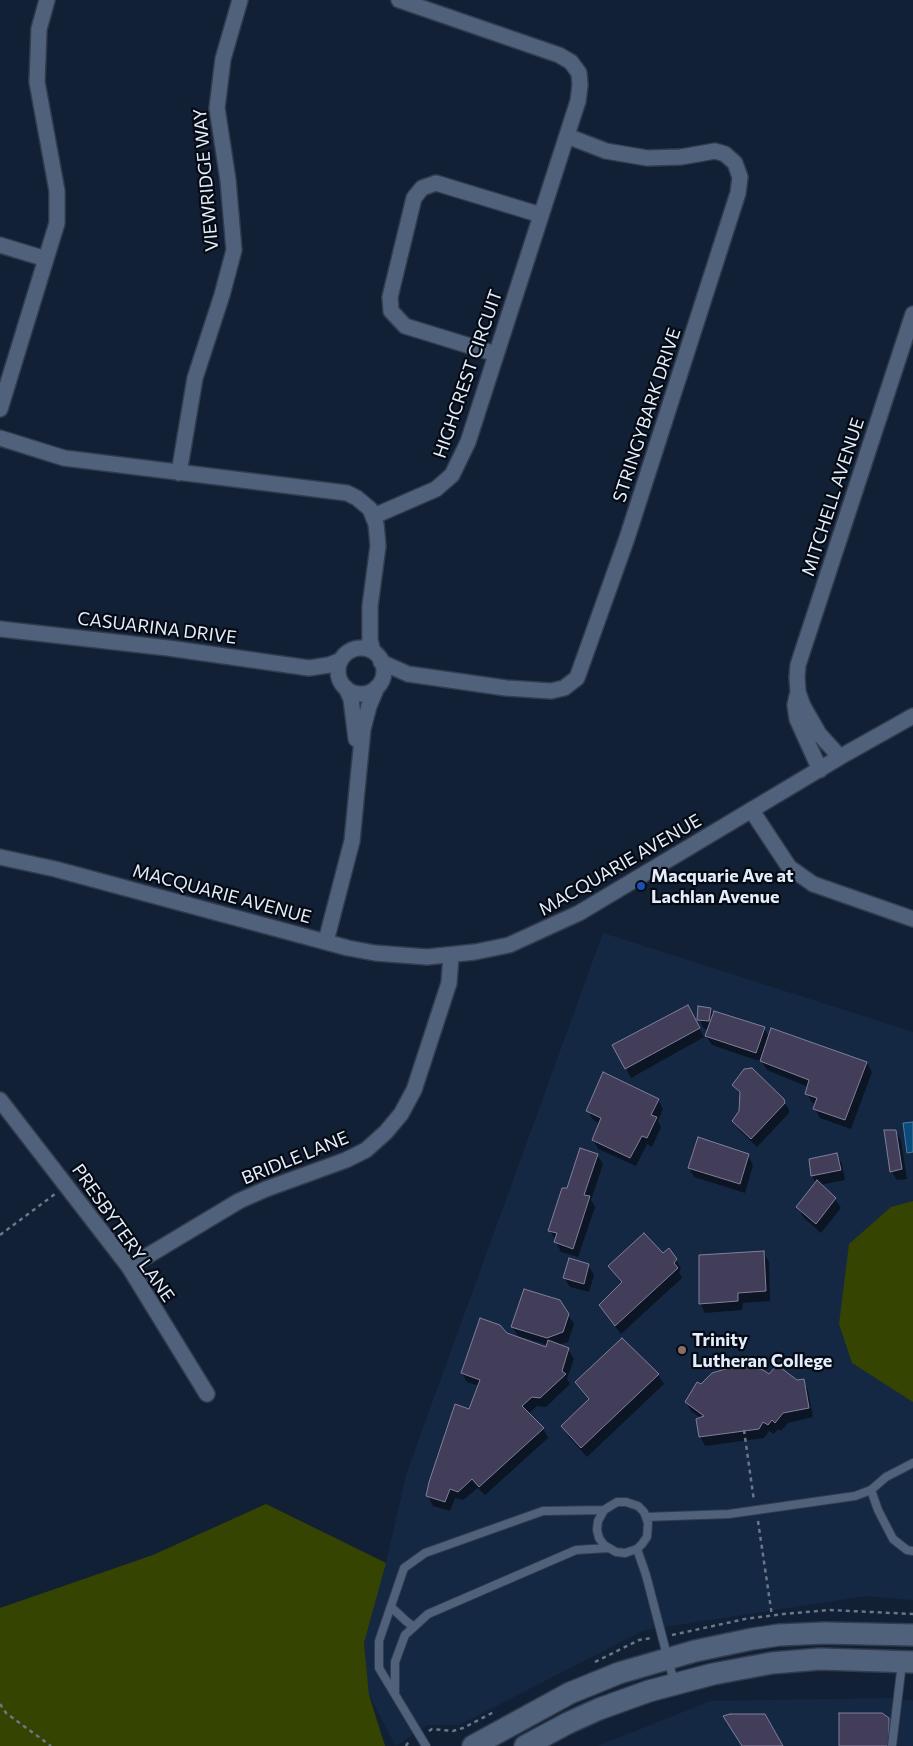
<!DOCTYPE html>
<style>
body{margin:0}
canvas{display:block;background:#112035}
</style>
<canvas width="913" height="1746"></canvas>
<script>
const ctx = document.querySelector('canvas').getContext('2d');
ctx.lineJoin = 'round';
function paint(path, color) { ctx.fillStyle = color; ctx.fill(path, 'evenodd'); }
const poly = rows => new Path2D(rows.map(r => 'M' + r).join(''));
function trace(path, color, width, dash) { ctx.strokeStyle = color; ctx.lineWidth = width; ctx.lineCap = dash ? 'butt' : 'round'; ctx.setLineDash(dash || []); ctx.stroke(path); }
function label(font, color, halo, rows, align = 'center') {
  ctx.font = font + ' Commissioner,sans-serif'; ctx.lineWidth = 4.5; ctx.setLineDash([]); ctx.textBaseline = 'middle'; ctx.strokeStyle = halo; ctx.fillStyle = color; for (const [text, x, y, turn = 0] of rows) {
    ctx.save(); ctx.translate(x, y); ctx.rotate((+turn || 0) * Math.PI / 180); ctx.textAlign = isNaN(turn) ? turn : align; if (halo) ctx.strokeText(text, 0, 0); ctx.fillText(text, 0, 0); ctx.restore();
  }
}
paint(poly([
 [603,933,913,1032,913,1600,866,1596,644,1630,459,1725,427,1725,396,1746,369,1695,364,1643,386,1563,407,1472],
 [892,1698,913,1701,913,1746,598,1746,711,1701]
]), '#152843');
paint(poly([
 [913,1201,913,1402,852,1363,839,1324,849,1244,891,1207],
 [266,1504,386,1563,364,1643,369,1695,385,1746,0,1746,0,1608,153,1555]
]), '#354400');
const water = poly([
 [913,1122,913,1152,907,1153,903,1123,913,1122]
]);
paint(water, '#0b4b7b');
trace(water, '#4c7ca2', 1);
paint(poly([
 [687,1007,704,1037,631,1078,614,1046],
 [710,1009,714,1015,764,1028,769,1037,867,1063,872,1072,851,1129,820,1118,815,1109,816,1104,812,1103,807,1093,808,1087,767,1070,762,1062,712,1045,706,1036,709,1029,704,1029,699,1019],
 [734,1085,783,1100,789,1110,789,1113,757,1147,739,1130,733,1121,740,1112,741,1096],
 [658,1099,663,1109,658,1121,661,1127,652,1147,647,1144,636,1166,598,1149,593,1140,600,1124,593,1120,588,1111],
 [896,1131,901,1141,907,1179,897,1180,891,1171],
 [837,1154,842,1164,845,1180,820,1185,835,1199,841,1208,821,1233,803,1217,798,1207,816,1183,812,1176,810,1160],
 [597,1155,603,1164,591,1200,595,1207,578,1257,561,1252,550,1230,567,1190],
 [748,1155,753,1165,745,1193,694,1177,689,1168],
 [763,1252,769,1262,770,1301,743,1303,742,1310,705,1313,700,1303],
 [663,1254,676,1260,681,1269,679,1272,682,1278,621,1334,606,1315,622,1284,609,1267],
 [588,1265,594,1275,589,1292,570,1287,564,1278],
 [568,1315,574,1324,568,1342,557,1345,568,1349,574,1359,567,1379,570,1384,546,1407,537,1406,528,1414,543,1428,548,1438,485,1495,478,1488,463,1500,455,1498,450,1511,433,1506,428,1496,470,1410,479,1386,467,1382,462,1373,506,1334,547,1349,548,1345,518,1336,512,1327],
 [622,1340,658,1375,664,1384,587,1457,568,1436,563,1426,589,1401,576,1383],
 [769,1376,797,1381,803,1381,808,1390,813,1417,788,1423,781,1431,778,1429,774,1434,769,1431,764,1438,705,1446,700,1436,702,1419,691,1411,686,1402,701,1385],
 [888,1719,896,1732,896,1746,841,1746]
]), '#0007');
const building = poly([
 [688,1005,700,1028,625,1069,612,1045,688,1005],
 [698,1006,711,1008,709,1021,697,1020,698,1006],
 [714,1011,765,1027,756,1053,705,1036,714,1011],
 [771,1028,867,1062,845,1120,813,1109,817,1098,805,1094,809,1080,760,1061,771,1028],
 [752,1068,784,1099,785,1103,751,1139,732,1121,739,1111,740,1092,732,1085,744,1069,752,1068],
 [603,1072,659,1099,651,1115,657,1117,647,1138,642,1136,630,1158,592,1140,601,1118,586,1111,603,1072],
 [884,1130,896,1130,902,1169,890,1172,884,1130],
 [698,1137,749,1154,740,1184,688,1168,698,1137],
 [580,1148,598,1154,584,1195,590,1196,573,1249,554,1242,557,1233,548,1231,562,1188,567,1188,580,1148],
 [837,1153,841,1170,811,1176,809,1159,837,1153],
 [817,1180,836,1198,816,1224,796,1207,817,1180],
 [644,1233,663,1253,669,1248,677,1259,674,1263,678,1268,615,1326,599,1305,622,1282,608,1266,644,1233],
 [764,1251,766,1291,738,1293,738,1301,699,1304,699,1255,764,1251],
 [569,1258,589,1264,584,1284,563,1278,569,1258],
 [524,1289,560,1300,569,1314,563,1332,547,1338,511,1327,524,1289],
 [480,1318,500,1325,507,1333,546,1347,548,1340,569,1348,562,1371,566,1374,540,1398,532,1397,522,1406,544,1428,479,1487,472,1479,458,1492,450,1489,445,1502,426,1496,429,1482,455,1404,469,1409,480,1380,461,1373,480,1318],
 [622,1338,659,1374,581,1448,561,1426,589,1399,575,1382,622,1338],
 [777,1365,797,1380,804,1379,809,1408,783,1413,775,1423,772,1420,768,1425,763,1422,759,1429,699,1437,696,1419,704,1416,685,1402,697,1382,701,1384,712,1373,732,1367,748,1366,763,1370,769,1374,777,1365],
 [839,1713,882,1713,889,1718,889,1746,839,1746,839,1713],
 [730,1714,765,1714,783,1746,742,1746,723,1716,730,1714]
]);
paint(building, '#423e59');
trace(building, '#817e9c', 1);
const lane = poly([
 [871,1490,878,1510,893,1539,907,1550,913,1551],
 [646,1517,729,1514,855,1496,871,1490,886,1477,913,1463],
 [637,1549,646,1575,674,1682],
 [391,1607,406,1621,414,1627],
 [395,1694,395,1662,405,1635,428,1614,576,1550,608,1548],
 [426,1746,379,1668,379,1641,404,1568,425,1553,543,1511,604,1510,617,1502,626,1502,638,1506,644,1512,648,1523,647,1537,642,1544,637,1549,625,1553,616,1552,604,1545,599,1538,597,1530,598,1521,604,1510],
 [892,1746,902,1663]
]);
const street = poly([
 [0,245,46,259],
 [496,354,405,326,391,311,390,297,414,198,422,188,436,183,541,215],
 [0,409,57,223,57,191,37,82,39,29,47,0],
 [0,438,64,458,347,493,357,498,370,509,376,524,377,534,378,546,370,606,370,640,373,651],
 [179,473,195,378,222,295,234,250,228,180,217,108,223,59,240,0],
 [374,516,436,489,452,475,468,442,578,101,580,85,579,73,571,62,559,55,399,0],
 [0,629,168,648,309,668,329,665,341,660],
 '338 671a23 23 0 1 1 46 0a23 23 0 1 1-46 0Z',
 [381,662,408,674,506,688,551,691,564,688,577,678,627,538,738,193,740,177,735,163,725,154,715,151,681,157,647,158,606,151,567,136],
 [346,688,351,699,356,739],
 [797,696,795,705,797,719,820,770],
 [840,757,819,734,803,706,798,692,797,677,798,665,913,314],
 [752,811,789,867,813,884,913,919],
 [0,857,55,869,348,948,375,953,427,957,475,952,509,945,579,913,840,757,913,716],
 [326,941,352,841,363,729,369,706,377,687],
 [0,1100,129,1267,207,1394],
 [129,1267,239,1201,266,1189,346,1160,366,1150,386,1132,401,1114,414,1090,449,983,451,956]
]);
const secondary = poly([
 [473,1746,570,1693,619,1673,695,1651,752,1639,779,1635,825,1633,913,1635],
 [525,1746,568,1723,599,1709,649,1691,713,1674,772,1663,820,1659,913,1662]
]);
trace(lane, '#333b4d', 10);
trace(street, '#333b4d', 18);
trace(secondary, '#333b4d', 24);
trace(poly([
 [0,1235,55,1194],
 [744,1430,754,1501],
 [758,1521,772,1616],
 [672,1635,745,1619,783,1614,830,1610,913,1614],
 [595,1662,639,1640,652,1638],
 [0,1704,6,1713,51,1746],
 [429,1731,432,1729,453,1731,463,1728,494,1712],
 [406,1746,407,1744,411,1741]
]), '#6a7789', 2.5, [4, 4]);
trace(lane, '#50627b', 8);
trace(street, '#50627b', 15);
trace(secondary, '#50627b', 21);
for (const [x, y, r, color] of [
 [641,886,5,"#1a4fb4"],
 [682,1350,5,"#8d6e63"]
]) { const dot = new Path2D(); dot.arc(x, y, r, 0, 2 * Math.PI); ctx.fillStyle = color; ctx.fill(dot); trace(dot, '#050a13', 2); }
label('18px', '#e3edfc', '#050a13', [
 ["VIEWRIDGE WAY",206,180,-95],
 ["HIGHCREST CIRCUIT",468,374,-71],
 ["STRINGYBARK DRIVE",647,415,-72],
 ["MITCHELL AVENUE",833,497,-72],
 ["CASUARINA DRIVE",157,628,7],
 ["MACQUARIE AVENUE",620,865,-30],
 ["MACQUARIE AVENUE",222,894,15],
 ["BRIDLE LANE",295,1158,-22],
 ["PRESBYTERY LANE",123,1233,55]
]);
label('bold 18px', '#e3edfc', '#050a13', [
 ["Macquarie Ave at",651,876],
 ["Lachlan Avenue",651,897],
 ["Trinity",692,1340],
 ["Lutheran College",692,1361]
], 'left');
</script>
